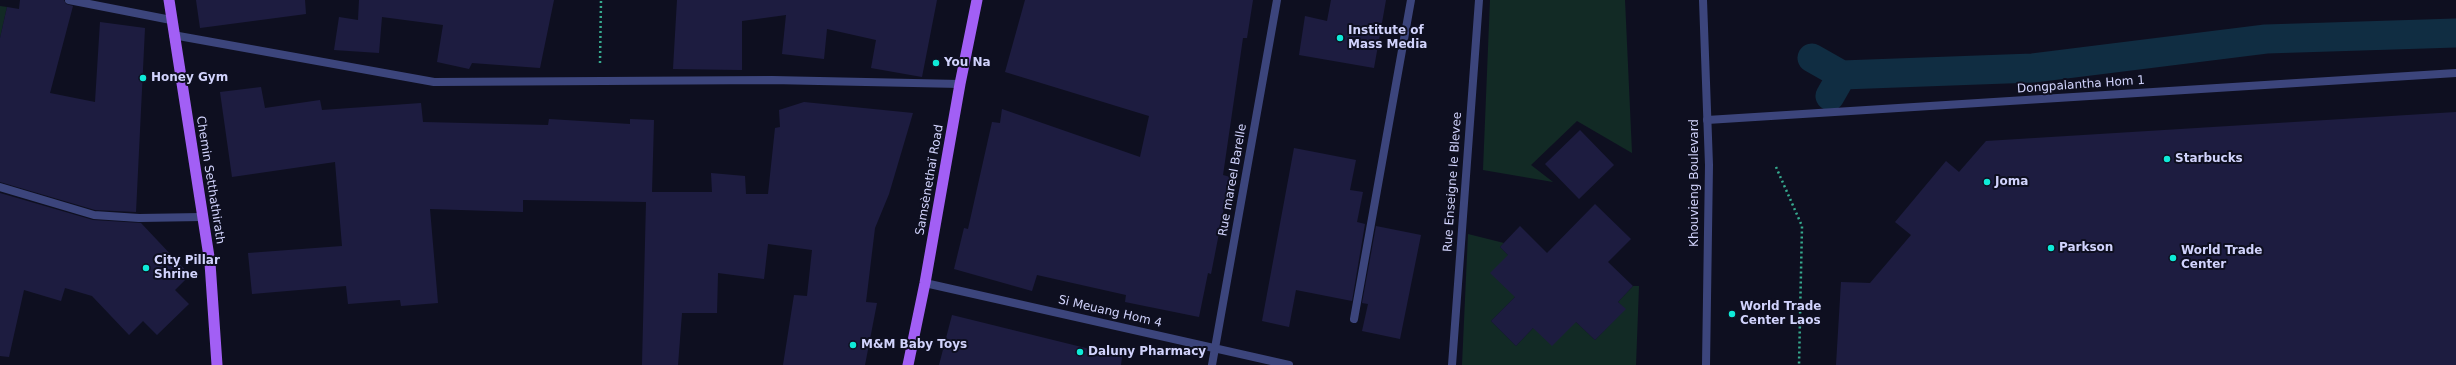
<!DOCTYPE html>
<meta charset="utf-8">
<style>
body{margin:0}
canvas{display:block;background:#0e0f20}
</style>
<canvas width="2456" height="365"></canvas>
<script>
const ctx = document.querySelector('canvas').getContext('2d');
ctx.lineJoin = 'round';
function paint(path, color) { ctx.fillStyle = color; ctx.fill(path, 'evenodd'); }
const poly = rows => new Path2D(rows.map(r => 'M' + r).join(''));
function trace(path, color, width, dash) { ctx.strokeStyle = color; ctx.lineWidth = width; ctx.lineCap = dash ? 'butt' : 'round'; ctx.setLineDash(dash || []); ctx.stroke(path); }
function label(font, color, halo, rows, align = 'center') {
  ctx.font = font + ' "DejaVu Sans",sans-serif'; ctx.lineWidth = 4; ctx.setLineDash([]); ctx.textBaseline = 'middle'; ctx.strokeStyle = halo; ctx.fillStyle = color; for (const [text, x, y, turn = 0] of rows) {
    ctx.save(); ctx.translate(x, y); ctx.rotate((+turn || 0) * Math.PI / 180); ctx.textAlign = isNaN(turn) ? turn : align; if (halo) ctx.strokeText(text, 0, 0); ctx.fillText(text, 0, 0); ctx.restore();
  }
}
paint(poly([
 [1490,0,1625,0,1632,153,1577,121,1531,165,1553,182,1483,170],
 [0,6,7,7,0,38],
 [1468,234,1504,243,1500,247,1508,255,1515,297,1491,321,1516,346,1533,328,1576,322,1595,340,1625,309,1618,302,1633,286,1639,286,1636,365,1462,365]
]), '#122a25');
trace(poly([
 [1812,58,1842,75,2033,68,2266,39,2456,33],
 [1830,96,1842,75]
]), '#102d42', 29);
paint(poly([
 [20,0,64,0,66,4,73,6,50,93,95,102,100,22,145,28,136,212,95,210,0,182,0,38,7,7,19,9],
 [196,0,305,0,306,14,200,28],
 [359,0,554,0,540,68,472,63,469,69,437,62,443,25,382,17,379,53,334,50,339,17,358,20],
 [677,0,937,0,922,77,871,68,876,40,827,29,824,59,782,54,786,15,742,21,742,70,673,69],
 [1025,0,1253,0,1247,38,1243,38,1223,175,1230,177,1211,274,1208,273,1199,317,1125,302,1126,295,1037,275,1032,291,954,269,964,228,968,229,992,122,1000,123,1002,109,1140,157,1149,116,1005,72],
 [1331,0,1386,0,1374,68,1299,55,1305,16,1327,21],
 [261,87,265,108,320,100,322,110,421,103,423,122,548,125,549,119,630,124,630,119,654,120,652,192,712,192,711,173,745,176,746,194,768,194,775,128,780,127,779,110,804,102,913,113,889,194,875,228,866,302,877,303,865,365,783,365,794,295,807,296,812,250,768,244,764,279,718,273,717,313,682,313,678,365,642,365,646,202,523,200,523,212,430,209,438,303,401,306,400,300,348,304,346,286,252,294,248,253,342,246,335,162,232,177,220,92],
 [2456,112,2456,365,1836,365,1841,282,1870,283,1911,235,1895,222,1946,161,1959,172,1986,141],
 [1580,130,1614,165,1579,199,1545,164],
 [1294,148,1356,160,1350,190,1363,192,1357,222,1365,224,1352,301,1296,290,1289,327,1262,321],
 [0,193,93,220,141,223,190,275,175,290,189,304,157,335,143,321,129,335,92,296,65,288,61,301,24,290,9,357,0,356],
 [1595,204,1631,239,1608,262,1633,286,1618,302,1626,309,1595,340,1576,322,1552,346,1533,328,1516,346,1491,321,1515,297,1490,273,1508,255,1500,247,1520,226,1547,253],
 [1376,226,1421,235,1400,339,1362,331,1368,304,1362,303],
 [952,315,1122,357,1121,365,939,365]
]), '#1d1c40');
trace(poly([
 [600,63,601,0],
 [1776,167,1802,226,1799,365]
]), '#36ab8f', 2.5, [2, 3]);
trace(poly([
 [1354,319,1411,0]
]), '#3c457c', 8);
trace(poly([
 [69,0,171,20],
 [173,35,434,82,772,80,960,84],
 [1707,120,2456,73],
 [0,187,94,215,139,218,202,217],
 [925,283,1289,365],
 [1212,365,1277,0],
 [1452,365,1479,0]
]), '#3c457c', 8);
trace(poly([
 [1703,0,1709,165,1706,365]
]), '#3c457c', 8);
trace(poly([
 [169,0,210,263,217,365],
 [908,365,925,283,960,84,977,0]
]), '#a25ff5', 11);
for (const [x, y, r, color] of [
 [1340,38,4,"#0fead8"],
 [936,63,4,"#0fead8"],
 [143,78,4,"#0fead8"],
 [2167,159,4,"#0fead8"],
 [1987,182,4,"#0fead8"],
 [2051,248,4,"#0fead8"],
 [2173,258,4,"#0fead8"],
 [146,268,4,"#0fead8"],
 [1732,314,4,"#0fead8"],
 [853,345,4,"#0fead8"],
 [1080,352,4,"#0fead8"]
]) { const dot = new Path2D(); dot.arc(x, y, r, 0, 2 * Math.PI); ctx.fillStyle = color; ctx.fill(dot); trace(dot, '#0e0f20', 1.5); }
label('bold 12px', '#d1d3fc', '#0e0f20', [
 ["Institute of",1348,31],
 ["Mass Media",1348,45],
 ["You Na",944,63],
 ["Honey Gym",151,78],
 ["Starbucks",2175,159],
 ["Joma",1995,182],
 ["Parkson",2059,248],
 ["World Trade",2181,251],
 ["Center",2181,265],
 ["City Pillar",154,261],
 ["Shrine",154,275],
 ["World Trade",1740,307],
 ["Center Laos",1740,321],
 ["M&M Baby Toys",861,345],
 ["Daluny Pharmacy",1088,352]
], 'left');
label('12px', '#d1d3fc', '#0e0f20', [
 ["Dongpalantha Hom 1",2081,85,-4],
 ["Chemin Setthathirath",210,180,81],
 ["Samsènethaï Road",930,180,-80],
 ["Rue mareel Barelle",1233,180,-80],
 ["Rue Enseigne le Blevee",1453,182,-86],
 ["Khouvieng Boulevard",1695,183,-90],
 ["Si Meuang Hom 4",1110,312,13]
]);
</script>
